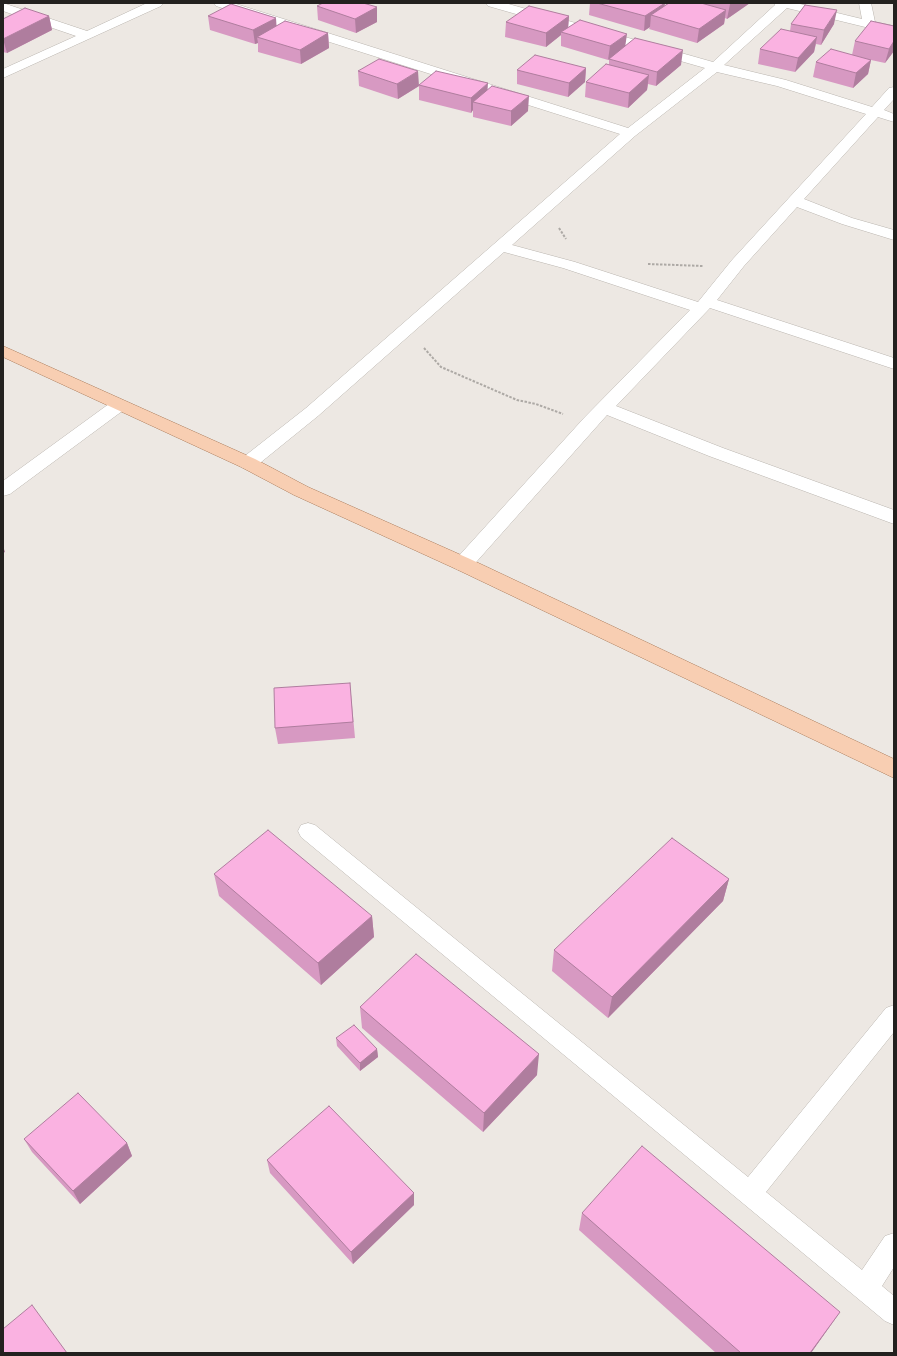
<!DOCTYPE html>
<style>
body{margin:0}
#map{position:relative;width:897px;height:1356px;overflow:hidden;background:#ede8e3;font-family:Mulish,sans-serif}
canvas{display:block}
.frame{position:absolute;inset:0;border:4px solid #23211f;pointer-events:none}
</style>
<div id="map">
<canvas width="897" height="1356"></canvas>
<div class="frame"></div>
</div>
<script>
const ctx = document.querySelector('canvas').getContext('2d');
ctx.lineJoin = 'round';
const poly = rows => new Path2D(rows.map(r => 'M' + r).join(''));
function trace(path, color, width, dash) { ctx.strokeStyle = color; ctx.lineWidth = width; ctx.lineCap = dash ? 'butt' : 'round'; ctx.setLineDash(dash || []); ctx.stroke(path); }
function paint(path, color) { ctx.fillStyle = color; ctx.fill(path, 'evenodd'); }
const lane = poly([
 [308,823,315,825,748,1177,886,1008,894,1005,894,1032,766,1192,862,1270,885,1236,894,1233,894,1267,882,1286,894,1296,894,1325,885,1321,301,837,298,831,301,825,308,823]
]);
const street = poly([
 [3,3,87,31,147,3,163,3,161,6,3,78,3,69,76,36,3,11,3,3],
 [214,3,233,3,628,128,705,68,488,6,486,3,505,3,713,62,775,5,774,3,796,3,862,19,859,3,871,3,875,22,894,26,894,34,787,8,724,65,786,80,872,107,889,88,894,87,894,99,884,110,894,114,894,122,878,117,804,199,852,218,894,230,894,240,842,224,797,207,744,266,717,300,894,358,894,369,710,308,616,406,723,448,894,510,894,524,709,456,607,415,470,569,463,571,456,569,453,564,456,559,584,418,690,310,563,268,504,252,318,416,255,467,248,469,241,467,239,463,241,459,306,408,620,134,216,6,214,3],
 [717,72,777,86,866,114,732,260,698,302,575,262,512,245,635,136,717,72],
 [119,400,125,401,128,405,125,409,10,494,3,496,3,481,113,401,119,400]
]);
const primary = poly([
 [3,346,255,459,308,487,470,559,894,759,894,778,456,569,294,495,241,467,3,357,3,346]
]);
trace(lane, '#bab5af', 1);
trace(street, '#bab5af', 1);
trace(primary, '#ab7d5d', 1);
trace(poly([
 [559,228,566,239],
 [648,264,703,266],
 [424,348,441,367,517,400,536,404,563,414]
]), '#ada9a5', 2, [2.5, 1.5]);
paint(lane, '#fff');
paint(street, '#fff');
paint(primary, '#f8ceb2');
paint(poly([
 [590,3,665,3,664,6,669,3,750,3,727,19,725,18,724,24,697,43,649,29,650,27,644,31,589,15],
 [317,6,377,7,377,22,356,33,318,20],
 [49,16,52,30,7,53,3,52,3,19],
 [208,16,328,33,329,48,301,64,258,52,258,43,255,44,210,30],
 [569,16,568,27,626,46,681,65,656,86,648,84,647,90,628,108,585,97,586,82,609,65,609,59,608,60,561,46,561,35,546,47,505,37,506,22],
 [791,24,834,24,821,45,816,44,814,52,795,72,758,64,760,49,790,31],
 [894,26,894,51,885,63,871,60,868,74,853,88,813,77,816,62,852,55,855,41],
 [586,68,585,82,568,97,517,84,517,70],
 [358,71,419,86,398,99,359,86],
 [419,85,487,90,528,111,511,126,473,117,473,110,471,113,419,100],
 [350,683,355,738,278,744,275,728],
 [214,874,372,916,374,937,321,985,219,896],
 [729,879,723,901,608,1018,552,971,554,950],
 [360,1007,537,1075,483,1132,362,1028],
 [336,1038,377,1049,378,1057,360,1071,337,1046],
 [24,1139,127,1143,132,1156,80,1204,32,1152],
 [267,1160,414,1193,414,1205,353,1264,270,1173],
 [582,1213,840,1312,811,1353,716,1353,579,1230]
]), '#d799c2');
paint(poly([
 [665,3,663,17,651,15,650,27,644,31,645,16],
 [732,3,750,3,727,19,730,4],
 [377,7,377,22,356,33,355,19],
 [726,10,724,24,697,43,699,29],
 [837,10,834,24,821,45,824,30],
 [49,16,52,30,7,53,3,39],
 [569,16,568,30,561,32,561,35,546,47,546,33],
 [276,18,277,33,257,37,258,43,255,44,253,30],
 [328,33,329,48,301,64,300,50],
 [627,34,625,48,608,60,610,46],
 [817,37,814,52,795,72,798,58],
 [894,41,894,51,885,63,889,49],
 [683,50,681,65,656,86,657,72],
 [871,60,868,74,853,88,856,73],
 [586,68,585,82,568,97,569,83],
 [418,71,419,86,398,99,397,84],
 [649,75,647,90,628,108,629,93],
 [488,83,487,98,473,102,473,110,471,113,471,98],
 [529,96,528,111,511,126,511,111],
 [3,546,5,552,3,553],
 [729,879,723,901,608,1018,612,997],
 [372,916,374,937,321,985,318,963],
 [377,1049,378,1057,360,1071,360,1063],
 [539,1054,537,1075,483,1132,484,1113],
 [127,1143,132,1156,80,1204,73,1191],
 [414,1193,414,1205,353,1264,351,1252],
 [840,1312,811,1353,810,1353]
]), '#af7d9e');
const building = poly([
 [323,3,363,3,377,7,355,19,317,6,323,3],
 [597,3,665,3,645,16,597,3],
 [669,3,701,3,726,10,699,29,651,15,669,3],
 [231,4,276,18,253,30,208,16,231,4],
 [805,5,837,10,824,30,791,24,805,5],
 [529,6,569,16,546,33,506,22,529,6],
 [25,8,49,16,3,39,3,19,25,8],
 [580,20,627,34,610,46,561,32,580,20],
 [285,21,328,33,300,50,257,37,285,21],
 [871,21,894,26,894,41,889,49,855,41,871,21],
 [781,29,817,37,798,58,760,49,781,29],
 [635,38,683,50,657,72,609,59,635,38],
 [831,49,871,60,856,73,816,62,831,49],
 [535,55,586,68,569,83,517,70,535,55],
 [379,59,418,71,397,84,358,71,379,59],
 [606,64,649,75,629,93,586,82,606,64],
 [436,71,488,83,471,98,419,85,436,71],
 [492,86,529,96,511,111,473,102,492,86],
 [350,683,353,722,275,728,274,688,350,683],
 [268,830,372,916,318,963,214,874,268,830],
 [672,838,729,879,612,997,554,950,672,838],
 [416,954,539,1054,484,1113,360,1007,416,954],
 [354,1025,377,1049,360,1063,336,1038,354,1025],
 [78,1093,127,1143,73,1191,24,1139,78,1093],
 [329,1106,414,1193,351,1252,267,1160,329,1106],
 [642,1146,840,1312,810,1353,741,1353,582,1213,642,1146],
 [32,1305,67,1353,3,1353,3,1329,32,1305]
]);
paint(building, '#fab2e1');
trace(building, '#af7d9e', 1);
</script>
